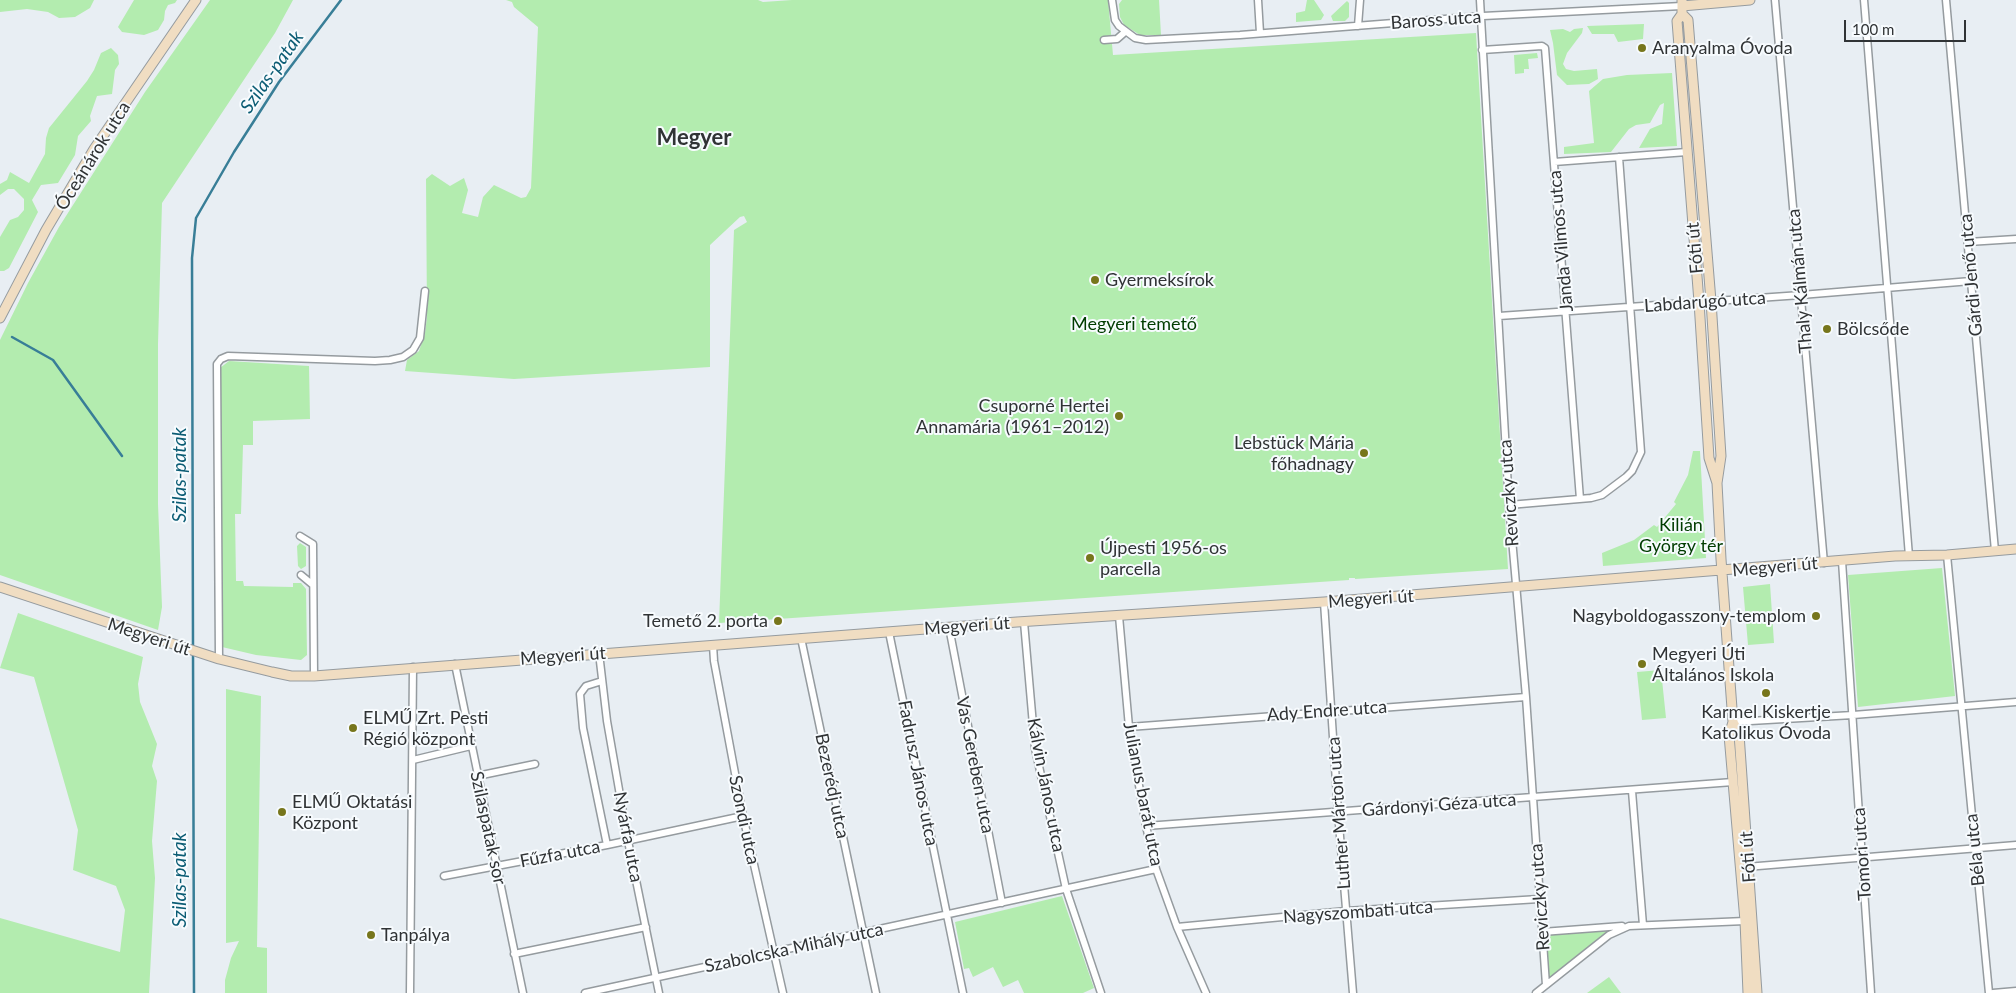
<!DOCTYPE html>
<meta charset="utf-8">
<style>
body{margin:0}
#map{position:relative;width:2016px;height:993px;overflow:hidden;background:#e8eef3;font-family:Lato,sans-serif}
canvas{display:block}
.scale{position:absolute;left:1844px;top:20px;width:122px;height:22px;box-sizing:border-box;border:2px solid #303335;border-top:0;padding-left:6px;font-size:15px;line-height:18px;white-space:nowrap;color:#303335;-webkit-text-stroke:4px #f7fbfe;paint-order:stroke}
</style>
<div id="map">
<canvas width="2016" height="993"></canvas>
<div class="scale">100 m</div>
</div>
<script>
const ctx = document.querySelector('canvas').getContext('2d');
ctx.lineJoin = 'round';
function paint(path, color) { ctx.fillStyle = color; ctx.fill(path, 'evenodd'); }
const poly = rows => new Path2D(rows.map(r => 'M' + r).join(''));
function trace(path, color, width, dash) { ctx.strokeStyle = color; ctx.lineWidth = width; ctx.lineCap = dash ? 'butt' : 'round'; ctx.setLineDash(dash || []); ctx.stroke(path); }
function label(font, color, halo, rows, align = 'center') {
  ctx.font = font + ' Lato,sans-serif'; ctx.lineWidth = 4; ctx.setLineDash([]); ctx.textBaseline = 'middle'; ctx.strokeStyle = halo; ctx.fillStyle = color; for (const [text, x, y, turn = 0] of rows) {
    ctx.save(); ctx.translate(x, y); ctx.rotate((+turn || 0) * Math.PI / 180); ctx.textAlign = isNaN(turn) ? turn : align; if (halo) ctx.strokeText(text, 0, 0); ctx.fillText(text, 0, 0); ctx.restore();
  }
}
paint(poly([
 [0,0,94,0,90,8,75,17,59,18,48,12,27,9,0,12],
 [134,0,177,0,175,3,168,5,165,11,164,20,158,30,144,35,122,32,118,27],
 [210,0,293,0,275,33,162,203,158,344,158,504,162,607,158,630,0,575,0,340,28,283,59,227,145,92],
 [506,0,758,0,763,2,792,0,1108,0,1113,55,1476,33,1508,569,1355,579,1355,578,1349,578,1349,580,719,623,734,230,747,222,744,216,740,217,710,245,710,367,514,379,405,371,407,360,419,351,425,333,427,317,426,179,432,174,450,186,464,178,468,190,462,213,478,217,483,197,494,185,521,198,526,197,531,188,538,27,514,7,512,2],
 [1122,0,1159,0,1161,35,1140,35,1124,25,1120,17,1119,4],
 [1307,0,1314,0,1324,15,1321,20,1296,22,1296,13,1305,11],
 [1347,1,1349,3,1349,17,1345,21,1333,21,1331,16],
 [1644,24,1643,39,1618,42,1614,34,1592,34,1587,26],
 [1583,28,1582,33,1567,53,1563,64,1566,69,1574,71,1597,69,1598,79,1589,84,1567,85,1557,75,1553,43,1550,30,1563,29,1570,32,1574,29],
 [111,48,118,55,119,64,115,70,112,94,97,96,90,116,91,121,78,136,75,155,58,183,41,185,32,200,38,212,9,268,4,271,0,271,0,237,10,220,18,217,24,210,24,199,14,189,8,189,0,195,0,184,7,180,10,172,29,183,45,154,46,138,49,128,87,81,94,70,101,53],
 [1537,53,1538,58,1528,59,1529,69,1524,69,1524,73,1515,74,1514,55],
 [1672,73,1677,146,1639,148,1650,129,1662,124,1664,103,1660,105,1650,123,1636,125,1629,129,1611,152,1564,154,1564,147,1594,143,1589,91,1603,79,1627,75],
 [229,361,309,366,310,419,253,421,253,445,243,445,241,514,235,514,236,581,243,581,244,586,293,587,293,583,301,583,306,589,307,655,301,660,256,655,222,647,220,368],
 [1693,451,1700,451,1706,558,1603,566,1602,553,1634,540,1654,525,1657,527,1676,504,1674,502,1688,475],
 [300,543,306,547,306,566,301,569,298,566,297,546],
 [1942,568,1955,696,1858,707,1848,575],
 [1770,584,1774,643,1748,645,1743,587],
 [18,613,143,657,138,684,140,702,157,744,152,766,157,781,152,841,155,878,149,993,0,993,0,918,120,952,125,910,116,886,73,870,78,830,34,677,0,668],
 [1661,670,1666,718,1642,720,1637,672],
 [226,689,261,696,257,947,267,948,267,993,225,993,225,980,231,958,239,941,226,943],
 [1062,896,1094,988,1083,993,1024,993,1018,980,1003,987,993,967,973,977,969,968,964,969,955,922],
 [1603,928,1609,935,1546,985,1542,932],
 [1609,977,1621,993,1587,993]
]), '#b3ecaf');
trace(poly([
 [12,337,53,360,122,456],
 [193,647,192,258,196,218,234,152,279,82,341,0],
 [193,652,194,993]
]), '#387e97', 2.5);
const street = poly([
 [1112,0,1115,20,1119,26,1135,38,1146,40,1240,35,1483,16,1682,6],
 [1258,0,1260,33],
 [1480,0,1509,505,1526,697,1546,985],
 [1775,0,1824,563],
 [1864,0,1909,556],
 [1946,0,1995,551],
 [1358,26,1360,0],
 [1104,40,1117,39,1125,32],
 [1482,50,1542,46,1545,48,1580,499],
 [1554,162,1687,152],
 [1968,242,2016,239],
 [1499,316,1801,295,1971,281],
 [1509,505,1591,498,1602,495,1626,477,1632,471,1641,452,1619,157],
 [300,536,313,544,314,676],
 [1947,555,1989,993],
 [1842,561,1871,993],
 [301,575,313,585],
 [1324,602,1338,812,1353,993],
 [1119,616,1129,727,1146,826,1156,869,1177,927,1206,993],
 [1024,622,1035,748,1066,889,1101,993],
 [949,627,1002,903],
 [889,632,963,993],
 [801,638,876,993],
 [713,645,714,661,743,816,783,993],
 [599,653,607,721,628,841,659,993],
 [219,659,217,364,221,359,228,356,375,361,390,360,403,357,413,350,420,338,425,291],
 [455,664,523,993],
 [602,681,586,686,580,694,583,728,607,845],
 [1733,722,1853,715,2016,702],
 [1129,727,1526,697],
 [413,760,471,746],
 [477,776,535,764],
 [1632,791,1643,925],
 [1146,826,1733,782],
 [1746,867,2016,845],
 [444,876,607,845,743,816],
 [1177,927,1346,911,1539,899],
 [1542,932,1622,926],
 [514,954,646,927],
 [410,993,413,667],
 [585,993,1156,869],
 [1536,993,1609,935,1629,926,1745,921],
 [1993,993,2016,991]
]);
const secondary = poly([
 [1682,0,1682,14,1677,21,1699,302,1709,458,1717,483],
 [1682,6,1750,0],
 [1682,14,1688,20,1711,301,1721,456,1717,483,1721,559,1733,722,1739,734,1757,993],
 [0,318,46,230,94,149,196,0],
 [0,587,219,659,272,672,291,676,314,676,1017,622,1324,602,1895,556,1947,555,2016,549],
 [1733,722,1729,735,1745,921,1748,993]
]);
trace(street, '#959b9f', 9);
trace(secondary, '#959b9f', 11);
trace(street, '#fff', 6);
trace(secondary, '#f0ddc2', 9);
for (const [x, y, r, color] of [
 [1642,48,5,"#77761c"],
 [1095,280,5,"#77761c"],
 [1827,329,5,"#77761c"],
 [1119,416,5,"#77761c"],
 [1364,453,5,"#77761c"],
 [1090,558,5,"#77761c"],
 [1816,616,5,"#77761c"],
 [778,621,5,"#77761c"],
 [1642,664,5,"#77761c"],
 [1766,693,5,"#77761c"],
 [353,728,5,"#77761c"],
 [282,812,5,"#77761c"],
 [371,935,5,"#77761c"]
]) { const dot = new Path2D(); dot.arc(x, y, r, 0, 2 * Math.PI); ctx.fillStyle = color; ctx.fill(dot); trace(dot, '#f7fbfe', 2); }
label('18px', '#303335', '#f7fbfe', [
 ["Baross utca",1436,20,-4],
 ["Óceánárok utca",93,156,-58],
 ["Janda Vilmos utca",1561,241,-95],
 ["Fóti út",1695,248,-95],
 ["Gárdi Jenő utca",1971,275,-95],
 ["Thaly Kálmán utca",1800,281,-95],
 ["Labdarúgó utca",1705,302,-4],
 ["Reviczky utca",1509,493,-94],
 ["Megyeri út",1775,567,-5],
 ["Megyeri út",1371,599,-4],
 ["Megyeri út",967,626,-4],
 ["Megyeri út",149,637,18],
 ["Megyeri út",563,656,-4],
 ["Ady Endre utca",1327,711,-4],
 ["Vas Gereben utca",975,765,79],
 ["Fadrusz János utca",918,773,79],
 ["Kálvin János utca",1046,785,79],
 ["Bezerédj utca",832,786,78],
 ["Julianus barát utca",1143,794,79],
 ["Gárdonyi Géza utca",1439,805,-4],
 ["Luther Márton utca",1339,813,-94],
 ["Szondi utca",744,820,78],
 ["Szilaspatak sor",488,828,78],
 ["Nyárfa utca",628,837,79],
 ["Béla utca",1975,850,-96],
 ["Fűzfa utca",560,854,-11],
 ["Tomori utca",1862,854,-94],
 ["Fóti út",1748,857,-94],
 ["Reviczky utca",1540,897,-94],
 ["Nagyszombati utca",1358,912,-4],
 ["Szabolcska Mihály utca",794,948,-12]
]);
label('18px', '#303335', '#f7fbfe', [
 ["Aranyalma Óvoda",1652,48],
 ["Gyermeksírok",1105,280],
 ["Bölcsőde",1837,329],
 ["Csuporné Hertei",1109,406,"right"],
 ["Annamária (1961–2012)",1109,427,"right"],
 ["Lebstück Mária",1354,443,"right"],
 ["főhadnagy",1354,464,"right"],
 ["Újpesti 1956-os",1100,548],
 ["parcella",1100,569],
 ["Nagyboldogasszony-templom",1806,616,"right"],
 ["Temető 2. porta",768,621,"right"],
 ["Megyeri Úti",1652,654],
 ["Általános Iskola",1652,675],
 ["Karmel Kiskertje",1766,712,"center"],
 ["Katolikus Óvoda",1766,733,"center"],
 ["ELMŰ Zrt. Pesti",363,718],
 ["Régió központ",363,739],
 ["ELMŰ Oktatási",292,802],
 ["Központ",292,823],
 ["Tanpálya",381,935]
], 'left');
label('18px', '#003c00', '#f7fbfe', [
 ["Megyeri temető",1134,324],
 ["Kilián",1681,525],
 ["György tér",1681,546]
]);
label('italic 19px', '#0b5c74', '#f7fbfe', [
 ["Szilas-patak",272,72,-55],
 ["Szilas-patak",180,475,-90],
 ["Szilas-patak",180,880,-90]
]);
label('bold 22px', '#303335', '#f7fbfe', [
 ["Megyer",694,138]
]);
</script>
